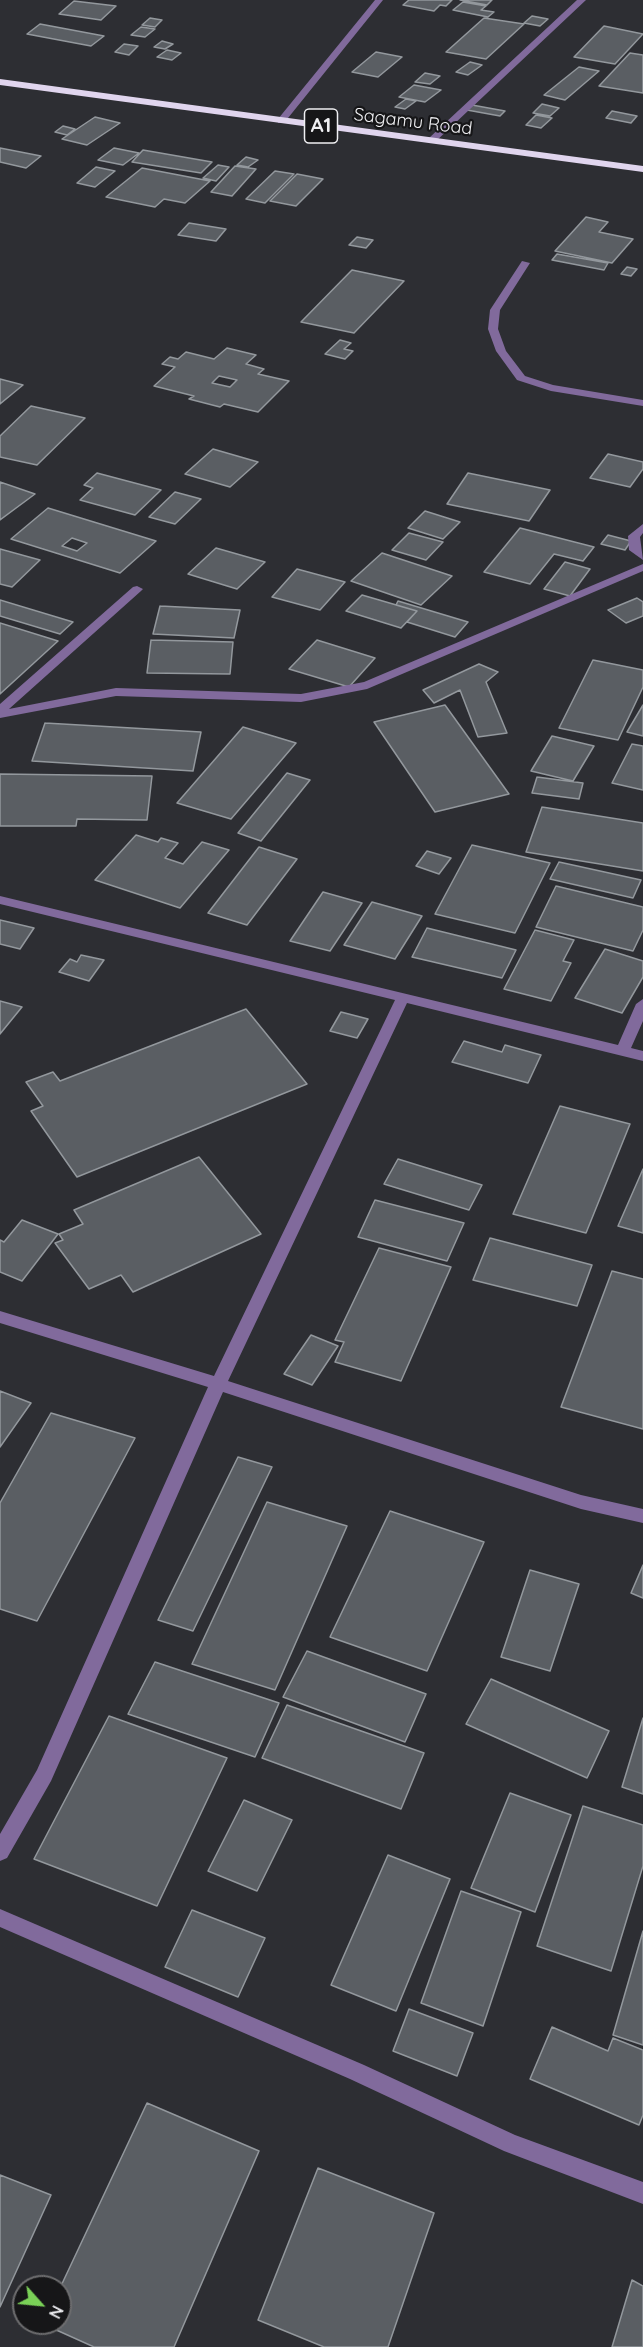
<!DOCTYPE html>
<style>
body{margin:0}
#map{position:relative;width:643px;height:2347px;overflow:hidden;background:#2d2e33;font-family:Quicksand,sans-serif}
canvas{display:block}
.north{position:absolute;left:12px;top:2275px;width:60px;height:60px;box-sizing:border-box;background:#161618;border:2px solid #6d6d6f;border-radius:50%;rotate:117deg;font-size:16px;font-weight:700;line-height:24px;text-align:center;color:#efeff2}
.north::after{content:'';display:block;margin:auto;width:21px;height:27px;background:#7ad157;clip-path:polygon(50% 0,100% 100%,50% 72%,0 100%)}
</style>
<div id="map">
<canvas width="643" height="2347"></canvas>
<div class="north">N</div>
</div>
<script>
const ctx = document.querySelector('canvas').getContext('2d');
ctx.lineJoin = 'round';
function paint(path, color) { ctx.fillStyle = color; ctx.fill(path, 'evenodd'); }
const poly = rows => new Path2D(rows.map(r => 'M' + r).join(''));
function trace(path, color, width, dash) { ctx.strokeStyle = color; ctx.lineWidth = width; ctx.lineCap = dash ? 'butt' : 'round'; ctx.setLineDash(dash || []); ctx.stroke(path); }
function label(font, color, halo, rows, align = 'center') {
  ctx.font = font + ' Quicksand,sans-serif'; ctx.lineWidth = 4.5; ctx.setLineDash([]); ctx.textBaseline = 'middle'; ctx.strokeStyle = halo; ctx.fillStyle = color; for (const [text, x, y, turn = 0] of rows) {
    ctx.save(); ctx.translate(x, y); ctx.rotate((+turn || 0) * Math.PI / 180); ctx.textAlign = isNaN(turn) ? turn : align; if (halo) ctx.strokeText(text, 0, 0); ctx.fillText(text, 0, 0); ctx.restore();
  }
}
const building = poly([
 [409,0,452,0,446,6,440,5,434,11,403,5,409,0],
 [460,0,492,0,487,5,460,0],
 [74,1,116,6,101,20,59,14,74,1],
 [463,2,486,6,481,10,494,12,488,17,453,10,463,2],
 [532,16,548,19,540,26,524,23,532,16],
 [150,18,162,20,155,27,142,25,150,18],
 [484,18,524,24,486,59,446,52,484,18],
 [40,24,104,36,91,46,27,34,40,24],
 [604,26,643,34,615,64,574,57,604,26],
 [141,27,155,29,145,37,131,35,141,27],
 [162,41,173,44,165,49,154,47,162,41],
 [124,44,138,46,129,55,115,52,124,44],
 [167,50,181,53,172,60,157,57,167,50],
 [376,52,402,57,378,77,352,72,376,52],
 [630,53,643,55,643,93,599,86,630,53],
 [470,62,482,65,468,75,456,72,470,62],
 [579,67,599,71,565,100,544,95,579,67],
 [425,73,440,76,430,84,415,82,425,73],
 [414,85,441,90,425,102,399,97,414,85],
 [406,99,416,101,405,109,395,107,406,99],
 [542,104,559,108,550,116,533,113,542,104],
 [472,105,505,111,500,116,467,110,472,105],
 [612,111,637,116,631,123,606,118,612,111],
 [536,115,552,118,541,128,526,125,536,115],
 [95,117,120,123,87,145,62,139,95,117],
 [63,126,75,129,67,135,55,132,63,126],
 [0,148,41,156,26,168,0,162,0,148],
 [114,148,139,153,123,165,98,160,114,148],
 [143,150,212,162,201,173,132,162,143,150],
 [246,157,258,160,248,167,237,165,246,157],
 [218,165,229,167,216,181,203,178,218,165],
 [235,166,256,169,232,196,211,192,235,166],
 [96,167,115,171,95,187,77,183,96,167],
 [142,168,210,181,185,203,164,199,155,207,106,197,142,168],
 [275,171,294,174,265,203,246,199,275,171],
 [297,174,323,179,296,206,270,201,297,174],
 [586,217,608,222,599,232,633,239,612,263,555,251,586,217],
 [189,223,226,229,216,241,178,235,189,223],
 [357,237,373,240,366,248,349,245,357,237],
 [557,254,608,263,604,270,552,260,557,254],
 [627,267,637,269,631,276,621,274,627,267],
 [352,270,404,281,354,333,301,322,352,270],
 [340,340,351,343,344,349,353,351,345,359,325,354,340,340],
 [227,348,256,355,246,364,264,369,258,374,289,381,258,412,224,404,220,407,189,399,194,396,154,386,175,367,162,364,170,357,178,359,186,352,214,359,227,348],
 [219,376,237,380,230,387,212,383,219,376],
 [0,379,23,385,0,404,0,379],
 [31,406,85,418,37,465,0,457,0,436,31,406],
 [213,449,258,462,230,487,185,474,213,449],
 [608,454,643,462,643,469,630,487,590,478,608,454],
 [97,473,161,490,135,515,80,500,93,488,84,485,97,473],
 [468,473,550,490,529,521,447,504,468,473],
 [0,482,35,494,0,520,0,482],
 [175,492,201,499,175,524,149,517,175,492],
 [48,508,156,541,120,573,11,539,48,508],
 [72,538,87,543,77,551,62,546,72,538],
 [425,511,460,522,443,539,408,528,425,511],
 [520,528,594,547,583,561,554,554,530,584,484,572,520,528],
 [409,533,443,542,426,560,392,550,409,533],
 [608,535,631,541,625,550,601,544,608,535],
 [216,548,265,562,237,589,188,574,216,548],
 [0,549,40,560,12,587,0,584,0,549],
 [382,553,452,576,421,605,351,581,382,553],
 [565,562,590,569,570,596,544,589,565,562],
 [297,569,345,582,320,610,272,597,297,569],
 [362,595,417,611,401,628,346,611,362,595],
 [637,598,643,602,643,616,626,623,608,610,637,598],
 [0,600,73,622,60,634,0,616,0,600],
 [398,601,468,622,455,637,407,622,417,611,396,605,398,601],
 [160,606,240,610,234,638,153,634,160,606],
 [0,623,58,641,0,694,0,623],
 [151,640,233,642,230,674,147,673,151,640],
 [317,640,375,658,349,687,289,669,317,640],
 [593,660,643,670,643,687,618,740,559,728,593,660],
 [479,664,498,672,486,682,507,733,478,737,460,690,434,703,423,690,479,664],
 [445,705,509,794,435,812,374,722,445,705],
 [643,705,643,736,627,732,643,705],
 [45,723,201,732,193,771,32,761,45,723],
 [243,727,296,743,231,819,177,803,243,727],
 [552,736,594,746,573,781,531,771,552,736],
 [632,744,643,746,643,790,612,783,632,744],
 [287,773,310,780,261,841,238,833,287,773],
 [0,774,152,776,147,820,77,819,76,826,0,826,0,774],
 [537,777,583,783,579,799,532,793,537,777],
 [542,807,643,823,643,871,526,852,542,807],
 [136,835,158,842,161,838,178,843,165,858,183,864,202,842,229,850,180,908,95,880,136,835],
 [472,845,550,863,515,933,435,914,472,845],
 [259,847,297,859,247,925,208,913,259,847],
 [427,851,451,858,439,874,416,866,427,851],
 [559,862,641,880,633,898,550,879,559,862],
 [556,886,643,907,643,930,633,951,536,927,556,886],
 [323,892,362,903,330,951,290,941,323,892],
 [372,902,422,916,395,959,344,945,372,902],
 [0,920,34,928,20,949,0,944,0,920],
 [427,928,516,950,502,978,412,957,427,928],
 [535,930,574,940,563,961,571,963,551,1001,504,989,535,930],
 [605,949,643,961,643,977,622,1013,575,998,605,949],
 [81,955,104,960,89,981,59,972,70,959,77,962,81,955],
 [0,1001,22,1007,0,1034,0,1001],
 [246,1009,307,1084,77,1177,31,1111,43,1106,26,1082,53,1072,60,1081,246,1009],
 [341,1012,368,1019,357,1038,330,1031,341,1012],
 [464,1041,502,1052,505,1045,541,1055,528,1083,452,1062,464,1041],
 [560,1106,630,1124,586,1233,513,1214,560,1106],
 [199,1157,261,1234,133,1292,121,1275,89,1289,55,1243,63,1240,59,1234,83,1224,74,1210,199,1157],
 [398,1159,482,1185,469,1210,384,1184,398,1159],
 [643,1169,643,1233,618,1226,643,1169],
 [375,1200,464,1223,447,1261,358,1237,375,1200],
 [22,1220,58,1234,22,1281,0,1272,0,1240,4,1242,22,1220],
 [490,1238,592,1265,577,1306,473,1280,490,1238],
 [379,1248,451,1267,401,1381,335,1362,344,1342,335,1340,379,1248],
 [612,1271,643,1279,643,1429,561,1407,612,1271],
 [311,1335,338,1346,312,1385,284,1374,311,1335],
 [0,1391,31,1403,0,1447,0,1391],
 [51,1413,135,1438,37,1621,0,1609,0,1503,51,1413],
 [238,1457,272,1467,193,1631,158,1620,238,1457],
 [267,1502,347,1526,275,1690,192,1664,267,1502],
 [390,1511,484,1542,427,1671,330,1637,390,1511],
 [643,1565,643,1598,631,1593,643,1565],
 [530,1570,579,1584,550,1671,501,1657,530,1570],
 [307,1651,426,1694,405,1742,283,1697,307,1651],
 [155,1662,279,1703,255,1757,128,1714,155,1662],
 [491,1679,609,1731,587,1778,466,1724,491,1679],
 [287,1705,424,1753,401,1809,262,1758,287,1705],
 [109,1716,227,1758,157,1906,34,1859,109,1716],
 [643,1718,643,1794,622,1787,643,1718],
 [510,1793,571,1815,535,1912,471,1888,510,1793],
 [244,1800,292,1820,257,1891,208,1871,244,1800],
 [583,1806,643,1825,643,1866,611,1971,537,1946,583,1806],
 [388,1855,450,1879,396,2011,331,1985,388,1855],
 [461,1891,521,1912,483,2026,421,2003,461,1891],
 [192,1910,265,1938,238,1997,165,1967,192,1910],
 [643,1931,643,2045,613,2035,643,1931],
 [409,2009,473,2033,457,2076,393,2051,409,2009],
 [552,2027,608,2051,613,2038,643,2050,643,2115,639,2125,530,2079,552,2027],
 [147,2103,259,2151,174,2347,94,2347,43,2324,60,2323,60,2288,147,2103],
 [318,2168,434,2213,388,2347,324,2347,258,2320,318,2168],
 [0,2175,51,2195,0,2307,0,2175],
 [632,2280,643,2286,643,2347,612,2347,632,2280]
]);
paint(building, '#5a5e63');
trace(building, '#93989d', 1.5);
paint(poly([
 [375,0,383,0,284,123,278,123,278,119,375,0],
 [577,0,586,0,435,142,429,142,429,138,577,0],
 [522,261,530,263,500,310,498,329,506,351,525,376,553,385,643,400,643,406,551,391,517,380,496,351,488,329,490,310,522,261],
 [643,524,643,533,640,537,643,560,629,550,628,536,643,524],
 [643,564,643,571,367,689,301,702,116,696,0,718,0,704,133,587,137,586,143,589,141,591,9,709,116,688,301,694,364,682,643,564],
 [0,896,618,1045,636,1004,643,999,643,1021,631,1048,643,1051,643,1061,407,1003,228,1381,581,1495,643,1509,643,1523,581,1509,223,1392,51,1781,7,1858,0,1861,0,1834,37,1770,208,1387,0,1323,0,1311,214,1376,395,1000,0,904,0,896],
 [0,1909,364,2065,515,2135,643,2182,643,2204,504,2151,350,2079,0,1927,0,1909]
]), '#816a9c');
paint(poly([
 [0,79,643,166,643,172,0,85,0,79]
]), '#e0d5ee');
label('18px', '#efeff2', '#161618', [
 ["Sagamu Road",413,122,7]
]);
for (const [x, y, w] of [
 [321,126,33]
]) { const box = new Path2D(); box.roundRect(x - w / 2, y - 17, w, 34, 4.5); ctx.fillStyle = '#161618'; ctx.fill(box); trace(box, '#efeff2', 1.5); }
label('bold 20px', '#efeff2', null, [
 ["A1",321,126]
]);
</script>
